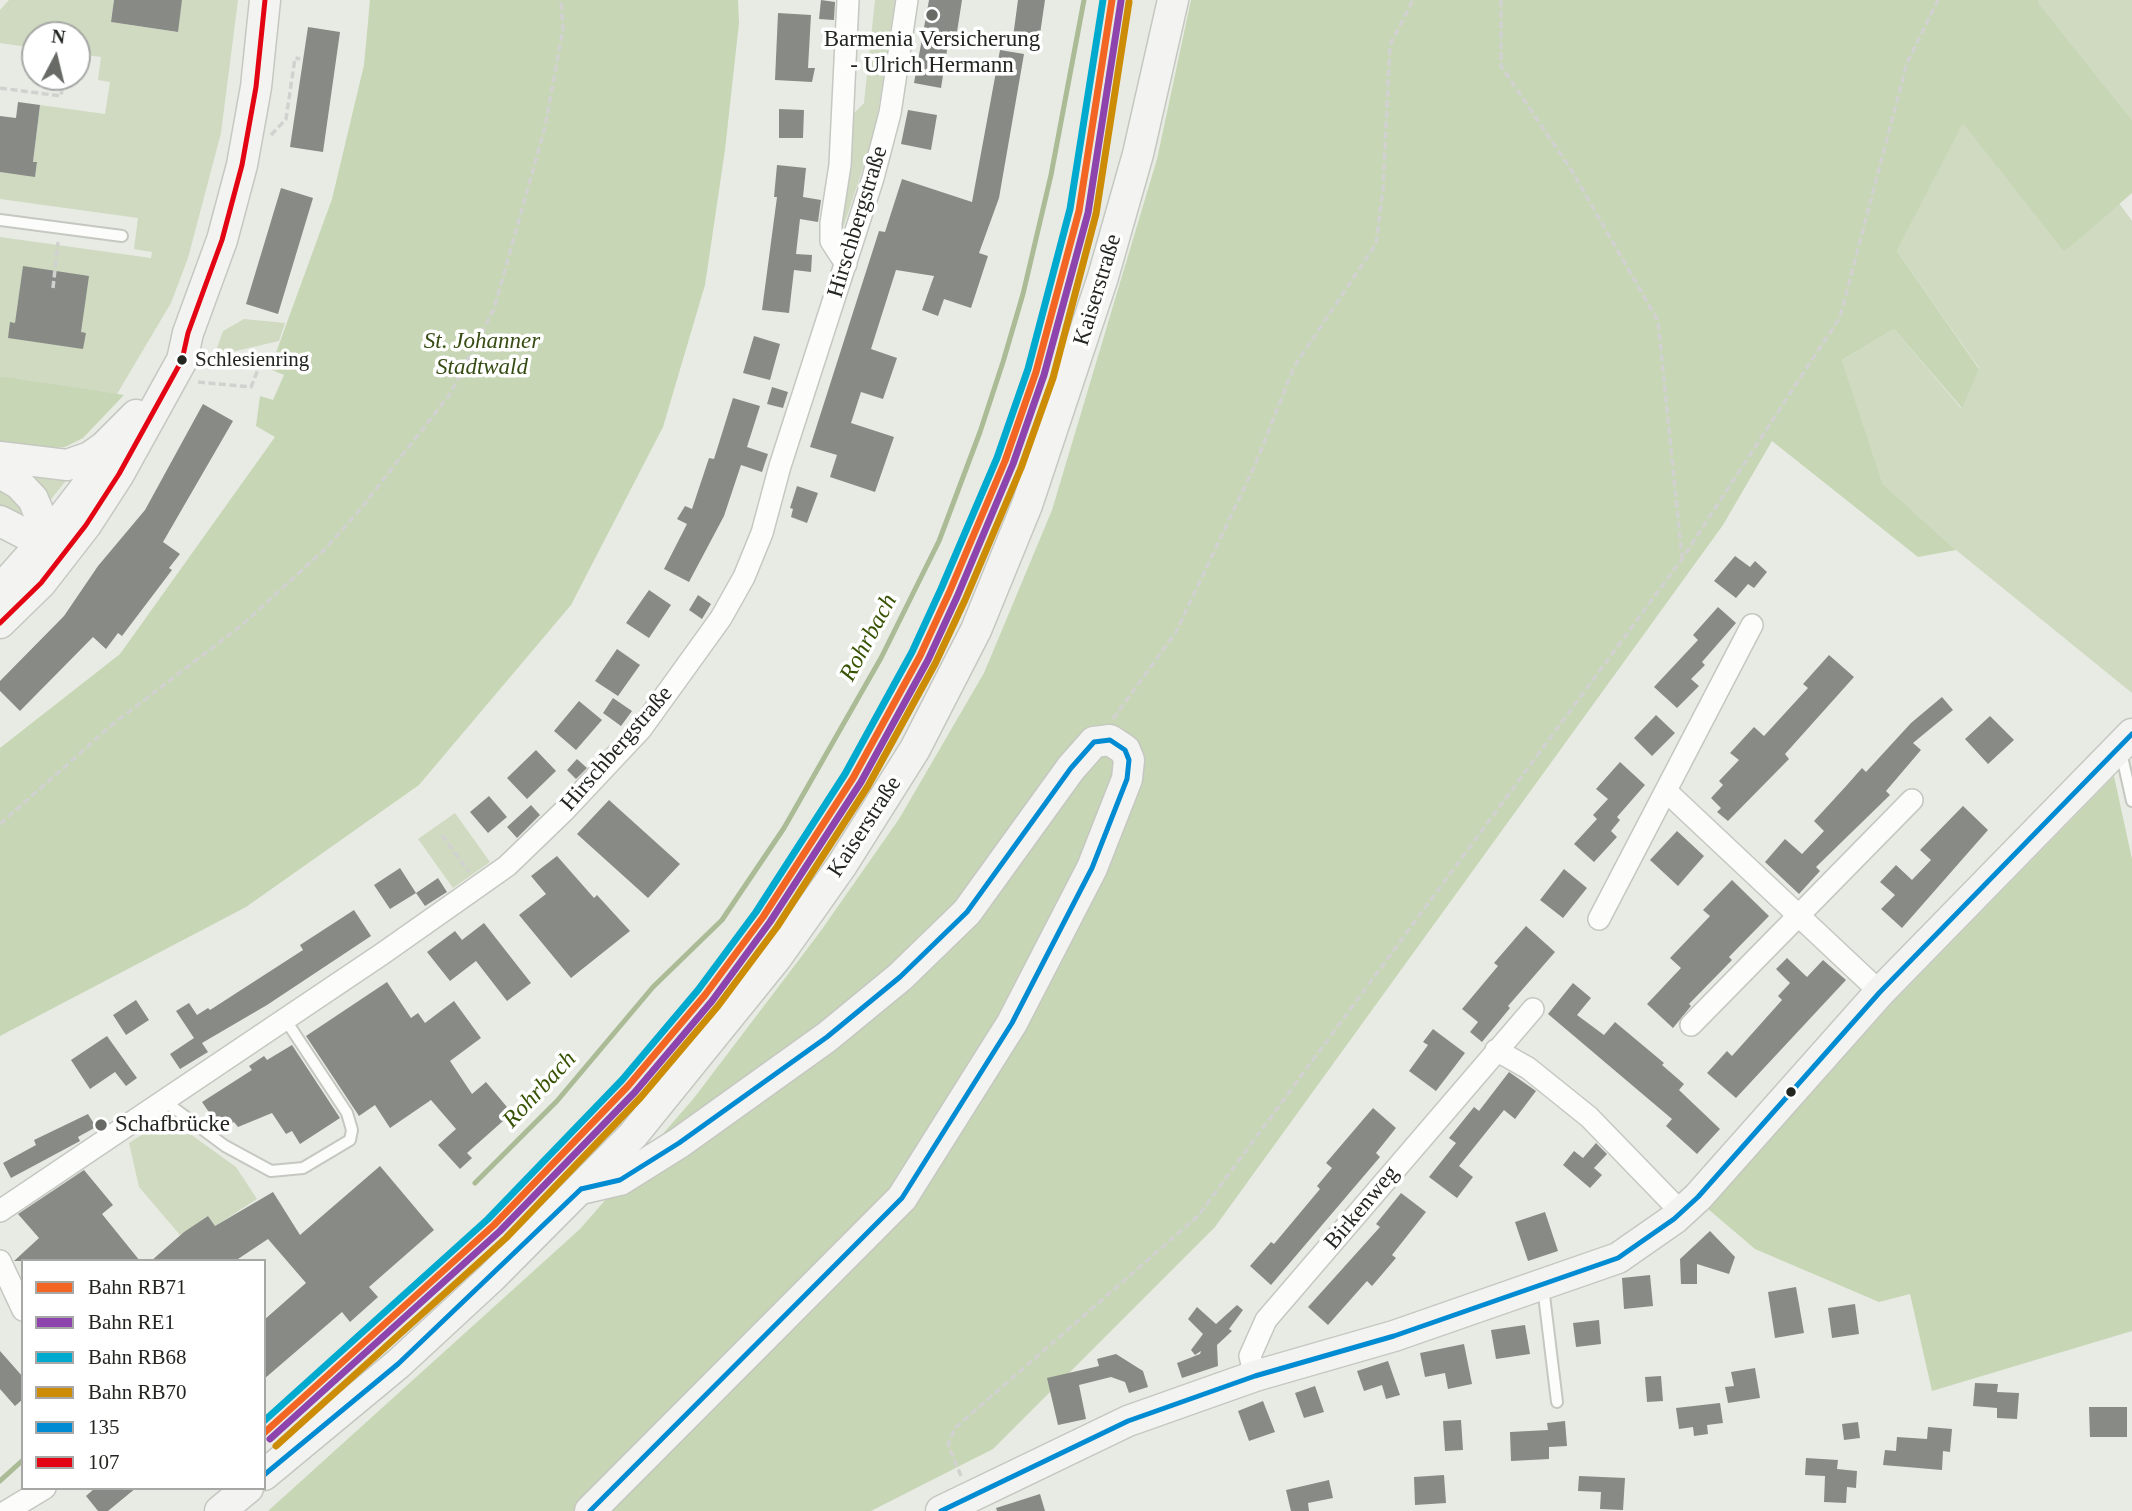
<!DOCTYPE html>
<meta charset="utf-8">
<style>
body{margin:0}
#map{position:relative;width:2132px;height:1511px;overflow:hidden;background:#e8ebe4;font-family:"Times New Roman",serif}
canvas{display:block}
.legend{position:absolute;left:21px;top:1259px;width:245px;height:231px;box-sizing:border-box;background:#fff;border:2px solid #a7a8a6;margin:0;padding:9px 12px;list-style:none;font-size:21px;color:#222520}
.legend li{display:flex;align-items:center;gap:14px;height:35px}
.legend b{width:35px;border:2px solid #a7a8a6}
.north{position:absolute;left:21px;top:21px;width:70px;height:70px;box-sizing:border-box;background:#fff;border:2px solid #a7a8a6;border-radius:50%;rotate:7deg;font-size:19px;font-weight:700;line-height:28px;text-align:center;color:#222520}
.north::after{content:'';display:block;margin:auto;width:24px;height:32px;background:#676a65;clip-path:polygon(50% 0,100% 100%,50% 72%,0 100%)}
</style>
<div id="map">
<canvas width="2132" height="1511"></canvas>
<ul class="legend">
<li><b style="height:9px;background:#f26522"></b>Bahn RB71</li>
<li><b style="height:9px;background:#8e44ad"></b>Bahn RE1</li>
<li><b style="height:9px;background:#00a9ce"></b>Bahn RB68</li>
<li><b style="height:9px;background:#cc8c06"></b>Bahn RB70</li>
<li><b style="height:9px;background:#008bd2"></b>135</li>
<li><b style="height:9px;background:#e30513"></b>107</li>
</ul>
<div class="north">N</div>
</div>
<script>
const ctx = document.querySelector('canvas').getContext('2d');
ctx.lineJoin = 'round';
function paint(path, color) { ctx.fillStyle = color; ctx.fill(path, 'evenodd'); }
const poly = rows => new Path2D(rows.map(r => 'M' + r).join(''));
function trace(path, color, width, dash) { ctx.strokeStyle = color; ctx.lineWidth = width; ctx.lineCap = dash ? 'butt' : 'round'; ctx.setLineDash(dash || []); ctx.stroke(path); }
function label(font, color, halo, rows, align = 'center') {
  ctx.font = font + ' "Times New Roman",serif'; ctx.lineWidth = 7; ctx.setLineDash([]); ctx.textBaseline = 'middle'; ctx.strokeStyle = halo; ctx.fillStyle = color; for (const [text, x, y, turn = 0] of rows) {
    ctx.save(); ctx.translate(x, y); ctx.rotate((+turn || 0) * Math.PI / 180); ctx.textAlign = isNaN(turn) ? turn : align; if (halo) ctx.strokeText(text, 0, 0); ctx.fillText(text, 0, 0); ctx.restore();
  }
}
paint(poly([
 [9,0,114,0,111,22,177,32,182,0,238,0,221,133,188,258,171,303,117,394,0,376,0,237,151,258,152,252,134,249,138,218,0,199,0,172,35,176,37,163,33,162,40,105,105,114,110,82,98,80,101,57,77,54,77,35,35,35,35,48,0,43,0,10],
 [875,0,895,0,875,132,841,234,838,231,853,114,864,103],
 [2040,0,2132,0,2132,120,2038,2],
 [1963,122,2064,252,2119,203,2132,221,2132,693,1956,550,1883,484,1842,360,1894,329,1961,408,1979,368,1897,251],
 [244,319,285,323,279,341,214,356,223,331],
 [76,468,45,507,16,472],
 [0,481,36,520,0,511],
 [455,813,490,862,453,888,418,839],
 [168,1118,236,1167,257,1199,215,1226,208,1216,180,1235,139,1187,129,1143]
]), '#cfdac1');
paint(poly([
 [370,0,738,0,739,23,725,150,705,285,663,427,571,605,419,785,246,907,0,1036,0,748,120,654,275,437,256,426,260,396,273,400,284,375,270,369,332,199,364,65],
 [1191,0,2040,0,2038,2,2132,120,2132,193,2064,252,1963,123,1897,251,1979,369,1962,408,1894,329,1842,360,1883,484,1956,550,1918,557,1772,441,1723,525,1215,1227,993,1449,871,1511,268,1511,580,1229,694,1098,820,932,899,819,984,673,1052,510,1157,159],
 [0,376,100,391,124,395,83,438,65,447,43,449,0,441],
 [2114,776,2132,859,2132,1331,1932,1391,1910,1294,1879,1302,1755,1249,1708,1209,1893,1002]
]), '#c7d6b5');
trace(poly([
 [475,1183,557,1101,653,987,722,920,784,828,881,658,939,541,980,432,1003,362,1023,294,1051,175,1084,0],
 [0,1481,23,1460]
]), '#aabb95', 5);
paint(poly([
 [114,0,182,0,178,32,111,22],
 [821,0,835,2,834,20,819,19],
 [929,0,962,0,957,32,950,31,941,88,914,83],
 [1018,0,1045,0,1039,41,1013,37],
 [778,13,811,15,808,68,815,68,812,82,775,80],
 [308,27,340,32,323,152,290,147],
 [1000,50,1024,54,999,198,979,253,988,256,971,308,944,299,938,316,922,310,934,276,896,270,871,349,897,358,883,399,861,392,851,423,894,437,875,492,830,477,837,455,810,447,879,231,885,232,902,179,972,202],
 [18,102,40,105,33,162,37,162,35,177,0,172,0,116,16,118],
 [779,109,804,110,803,138,779,138],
 [908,110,937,115,931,150,901,144],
 [777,165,806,168,803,197,821,200,818,222,800,219,796,254,812,255,811,272,794,270,789,313,762,310,777,197,774,197],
 [281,188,313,198,278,314,246,304],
 [23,266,89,276,81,332,86,333,83,349,8,338,10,322,15,323],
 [754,336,780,344,770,380,743,373],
 [772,387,788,392,783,408,767,404],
 [733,398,760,406,747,447,768,454,762,472,741,465,724,516,689,582,664,569,687,524,677,519,685,506,692,509,709,458,714,459],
 [203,404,233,421,163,542,180,554,169,568,172,570,122,636,118,633,106,649,93,637,20,711,0,691,0,681,64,616,98,566,145,510],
 [797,486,818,493,807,523,791,517,793,509,790,508],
 [1735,556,1750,567,1755,561,1767,572,1754,588,1748,584,1736,598,1714,581],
 [649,590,671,605,649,638,626,623],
 [698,595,711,604,702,619,689,610],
 [1718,607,1736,623,1702,662,1705,665,1691,679,1699,686,1677,708,1654,687,1698,640,1693,635],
 [617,649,640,665,618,696,595,681],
 [1829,655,1854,677,1785,754,1789,759,1728,821,1717,812,1721,808,1711,798,1723,785,1719,781,1739,760,1730,753,1754,727,1764,736,1808,688,1803,684],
 [1942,697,1953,710,1913,743,1921,750,1886,791,1890,795,1816,867,1820,871,1799,894,1765,862,1785,839,1802,854,1824,831,1814,821,1847,785,1862,768,1866,772,1911,723],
 [613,698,632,711,621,726,603,713],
 [579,701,602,720,576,750,554,731],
 [1656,715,1675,733,1652,756,1634,738],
 [1990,716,2014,740,1988,764,1965,739],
 [536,750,556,771,527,799,507,778],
 [577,759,587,768,576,779,567,770],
 [1620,762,1645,785,1617,817,1620,820,1611,831,1617,837,1594,862,1574,844,1597,819,1593,815,1608,799,1596,789],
 [489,796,507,817,488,833,470,812],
 [609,800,680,864,648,898,577,834],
 [531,805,540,815,517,838,507,827],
 [1963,806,1988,830,1902,928,1881,909,1895,895,1880,882,1896,865,1912,880,1931,860,1920,850],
 [1677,831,1704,856,1678,886,1650,860],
 [557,856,594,898,597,895,630,931,571,978,519,915,546,894,531,876],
 [400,868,416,893,390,909,374,885],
 [1564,869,1587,888,1563,918,1540,900],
 [438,878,447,892,425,906,416,893],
 [1732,880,1769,916,1729,957,1732,960,1689,1004,1691,1006,1673,1028,1647,1004,1681,968,1670,958,1710,916,1703,910],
 [354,910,371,936,267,1005,202,1043,208,1052,180,1069,170,1054,194,1038,176,1011,189,1003,197,1015,208,1008,210,1010,303,950,300,945],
 [484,923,531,983,507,1001,476,961,450,981,427,952,455,931,462,940],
 [1526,926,1555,952,1508,1006,1510,1008,1482,1042,1470,1032,1478,1022,1462,1009,1498,966,1494,963],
 [1787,958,1807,977,1823,960,1846,980,1736,1098,1707,1073,1727,1051,1732,1056,1782,1000,1778,996,1790,983,1776,969],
 [387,982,411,1018,418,1013,425,1023,454,1001,481,1038,450,1061,472,1094,486,1082,512,1113,467,1153,472,1158,460,1169,438,1145,456,1129,431,1100,390,1128,375,1105,359,1116,306,1036],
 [1573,983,1591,998,1577,1015,1604,1035,1615,1022,1664,1063,1662,1065,1684,1084,1679,1090,1720,1129,1697,1154,1666,1126,1672,1119,1548,1014],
 [136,1000,149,1020,126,1035,113,1015],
 [1433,1029,1465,1053,1436,1091,1409,1071,1428,1045,1423,1042],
 [107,1036,137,1078,126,1086,115,1072,90,1089,71,1060],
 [292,1045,340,1118,300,1144,292,1131,286,1134,272,1113,238,1127,234,1122,221,1130,202,1102,252,1070,249,1066,264,1056,267,1060],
 [1509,1072,1536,1091,1515,1119,1504,1110,1459,1166,1473,1177,1457,1198,1429,1177,1456,1143,1449,1138,1474,1107,1479,1111],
 [1373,1108,1396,1128,1376,1153,1380,1157,1271,1285,1250,1266,1271,1242,1274,1244,1320,1189,1317,1186,1332,1168,1326,1163],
 [88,1114,96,1127,78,1137,80,1141,11,1178,3,1163,36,1145,34,1140],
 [1596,1143,1607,1154,1594,1168,1602,1175,1590,1188,1563,1165,1574,1151,1583,1158],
 [380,1166,434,1230,369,1287,378,1297,350,1322,342,1312,264,1379,264,1320,306,1283,268,1239,235,1261,151,1261,184,1232,208,1216,215,1226,273,1192,300,1235],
 [84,1170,113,1205,102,1214,140,1261,14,1261,39,1238,18,1214],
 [1401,1193,1426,1212,1392,1255,1396,1258,1372,1286,1367,1281,1328,1325,1308,1307,1380,1227,1376,1224],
 [1545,1212,1558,1251,1528,1261,1515,1222],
 [1710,1231,1735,1257,1729,1274,1697,1264,1697,1284,1681,1284,1680,1259],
 [1650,1275,1653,1306,1624,1309,1622,1278],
 [1796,1287,1804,1333,1775,1338,1768,1292],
 [1855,1304,1859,1334,1832,1338,1828,1308],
 [1237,1305,1243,1310,1229,1329,1232,1331,1217,1345,1218,1366,1182,1378,1177,1363,1200,1354,1201,1351,1195,1355,1191,1350,1203,1334,1188,1319,1197,1307,1216,1324],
 [1599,1320,1601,1344,1576,1347,1573,1323],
 [1525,1325,1530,1354,1496,1359,1491,1330],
 [1464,1344,1472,1384,1448,1389,1445,1373,1425,1377,1420,1353],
 [0,1351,23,1377,23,1399,15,1406,0,1389],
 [1116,1354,1143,1371,1148,1387,1129,1393,1125,1382,1111,1377,1079,1385,1086,1419,1058,1425,1047,1378,1099,1366,1097,1359],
 [1388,1361,1400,1395,1386,1399,1382,1385,1364,1391,1357,1371],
 [1755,1368,1760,1398,1728,1403,1725,1387,1734,1386,1731,1372],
 [1661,1376,1663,1401,1647,1402,1645,1377],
 [1975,1383,1998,1384,1997,1392,2019,1393,2017,1419,1997,1418,1997,1408,1973,1406],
 [1315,1386,1324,1412,1304,1418,1295,1393],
 [1263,1401,1275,1432,1249,1441,1238,1411],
 [1720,1403,1723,1423,1707,1425,1708,1434,1694,1436,1693,1427,1679,1429,1676,1408],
 [2089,1407,2127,1407,2127,1437,2090,1437],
 [1461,1420,1463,1450,1445,1451,1443,1421],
 [1565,1421,1567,1446,1549,1447,1549,1459,1511,1461,1510,1432,1548,1430,1547,1423],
 [1858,1422,1860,1438,1844,1440,1842,1424],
 [1928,1427,1952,1429,1950,1452,1943,1451,1942,1470,1883,1465,1885,1450,1896,1451,1897,1437,1927,1439],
 [1806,1458,1838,1460,1837,1469,1857,1471,1856,1488,1847,1487,1846,1503,1824,1502,1825,1476,1805,1475],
 [1444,1475,1446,1503,1415,1505,1414,1477],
 [1579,1476,1625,1478,1623,1510,1600,1509,1601,1492,1578,1491],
 [1329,1480,1333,1498,1308,1503,1309,1511,1291,1511,1286,1490],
 [95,1488,136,1488,108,1511,98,1511,86,1496],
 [1040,1494,1045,1511,997,1511,996,1508]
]), '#888a85');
const lane = poly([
 [0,220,122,236],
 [2121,752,2132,801],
 [163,1100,225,1146,271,1171,303,1168,350,1140,352,1130,347,1113,285,1019],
 [1543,1287,1557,1402]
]);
const street = poly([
 [846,264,831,241,831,223,840,165,848,0],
 [1666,791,1880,992],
 [1599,919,1752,625],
 [1691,1025,1912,800],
 [1496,1050,1528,1068,1589,1117,1682,1213],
 [0,1211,382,954,507,866,564,811,641,729,721,618,744,577,762,533,780,466,873,178,890,113,907,0],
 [0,1261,23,1310],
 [1255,1376,1250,1356,1266,1320,1533,1009],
 [7,1511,45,1488]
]);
const secondary = poly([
 [0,457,67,465,90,457,104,447,136,415],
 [0,473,19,484,33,499,45,528,46,554],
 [0,521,35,539,61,537],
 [0,590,49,535,106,461],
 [0,623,41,583,86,525,119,474,182,360,188,333,222,240,242,165,256,87,265,0],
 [581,1189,620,1180,679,1143,827,1037,900,977,967,912,1071,768,1094,742,1110,740,1125,750,1129,760,1127,779,1092,868,1012,1023,902,1198,590,1511],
 [264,1475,398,1364,491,1278,633,1135,777,957,842,865,915,749,976,630,1027,505,1103,277,1138,154,1173,0],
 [220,1511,248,1488],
 [941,1511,1128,1421,1255,1376,1394,1336,1618,1258,1674,1219,1698,1197,1880,992,2132,734]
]);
trace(lane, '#c5c7c1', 14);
trace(street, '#c5c7c1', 24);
trace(secondary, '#c5c7c1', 33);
trace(poly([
 [1501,0,1501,66,1572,171,1658,321,1682,557],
 [0,88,61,96,64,77],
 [271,135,286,119,295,58,300,59],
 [53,288,58,242],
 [198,382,251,387,259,367],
 [1113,719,1176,632,1255,465,1294,367,1376,244,1383,188,1390,45,1413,0],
 [0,824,113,724,242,625,324,550,358,512,450,394,494,309,545,127,563,29,561,0],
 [442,835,469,872],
 [961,1476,948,1445,955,1428,1198,1216,1682,559,1840,317,1907,63,1938,0]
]), '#d1d2d0', 3.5, [7, 3.5]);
trace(lane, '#fcfcfb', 10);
trace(street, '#fcfcfb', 21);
trace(secondary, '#f3f4f1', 30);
trace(poly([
 [581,1189,620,1180,679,1143,827,1037,900,977,967,912,1071,768,1094,742,1110,740,1125,750,1129,760,1127,779,1092,868,1012,1023,902,1198,590,1511],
 [264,1475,398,1364,581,1189],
 [941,1511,1128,1421,1255,1376,1394,1336,1618,1258,1674,1219,1698,1197,1880,992,2132,734]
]), '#008bd2', 5);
trace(poly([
 [0,623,41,583,86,525,119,474,182,360,188,333,222,240,242,165,256,87,265,0]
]), '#e30513', 5);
trace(poly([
 [264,1433,494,1225,628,1086,705,995,763,917,853,778,920,656,949,593,1005,461,1036,372,1079,211,1112,0]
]), '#f26522', 7);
trace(poly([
 [270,1439,500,1231,635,1092,712,1001,770,922,861,782,928,660,957,597,1013,464,1044,375,1088,213,1121,1]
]), '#8e44ad', 7);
trace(poly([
 [264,1421,488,1219,622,1080,698,990,756,912,845,774,912,652,941,589,997,458,1028,369,1070,209,1103,0]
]), '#00a9ce', 7);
trace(poly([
 [276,1446,506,1238,641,1097,718,1006,777,927,868,786,935,664,965,600,1021,468,1053,378,1096,214,1129,2]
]), '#cc8c06', 7);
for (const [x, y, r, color] of [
 [932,15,7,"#676a65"],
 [182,360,6,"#222520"],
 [1791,1092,6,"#222520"],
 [101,1125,7,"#676a65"]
]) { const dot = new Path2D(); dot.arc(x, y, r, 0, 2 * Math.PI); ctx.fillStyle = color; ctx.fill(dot); trace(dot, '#fff', 2.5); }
label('21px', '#222520', '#fff', [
 ["Schlesienring",195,360]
], 'left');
label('23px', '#222520', '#fff', [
 ["Barmenia Versicherung",932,40],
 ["- Ulrich Hermann",932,66],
 ["Schafbrücke",115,1125,"left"]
]);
label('23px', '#222520', '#fff', [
 ["Hirschbergstraße",858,222,-73],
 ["Kaiserstraße",1098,290,-73],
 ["Hirschbergstraße",617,749,-49],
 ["Kaiserstraße",865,827,-57],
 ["Birkenweg",1362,1208,-50]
]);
label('italic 23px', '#364c13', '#fff', [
 ["St. Johanner",482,342],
 ["Stadtwald",482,368]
]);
label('italic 24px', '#375200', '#fff', [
 ["Rohrbach",869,638,-62],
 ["Rohrbach",540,1090,-47]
]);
</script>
